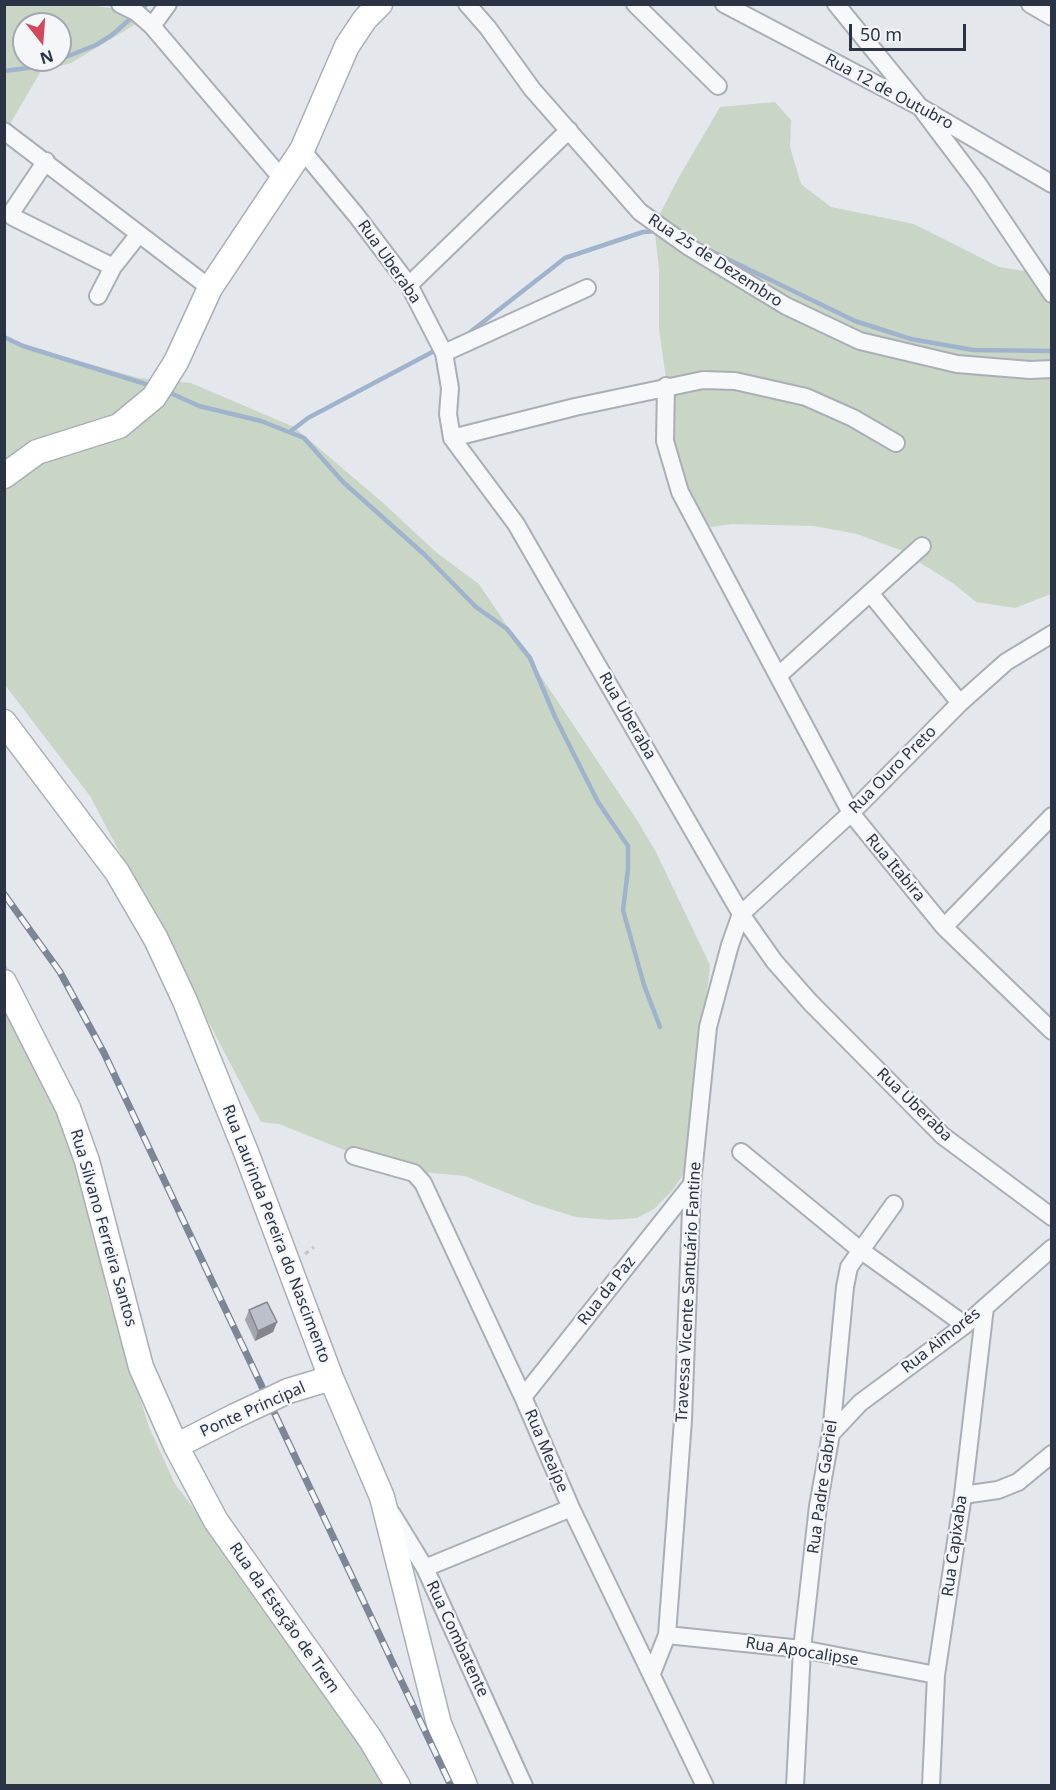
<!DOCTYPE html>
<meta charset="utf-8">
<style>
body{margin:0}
#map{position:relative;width:1056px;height:1790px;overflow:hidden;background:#e4e7ec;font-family:"Noto Sans",sans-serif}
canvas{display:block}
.frame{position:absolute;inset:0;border:6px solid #2b3445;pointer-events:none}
.north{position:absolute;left:12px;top:12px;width:60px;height:60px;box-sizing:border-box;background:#f4f6f9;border:2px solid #a4a8b1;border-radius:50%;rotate:163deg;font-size:16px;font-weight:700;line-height:24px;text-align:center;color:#2b3445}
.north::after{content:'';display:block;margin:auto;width:21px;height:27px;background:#d1495b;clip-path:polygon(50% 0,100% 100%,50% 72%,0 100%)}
.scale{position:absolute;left:849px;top:24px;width:117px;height:27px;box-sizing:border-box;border:3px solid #2b3445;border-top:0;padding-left:8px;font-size:18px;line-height:21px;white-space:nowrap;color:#2b3445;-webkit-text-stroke:4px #f4f6f9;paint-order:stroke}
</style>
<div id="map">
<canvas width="1056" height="1790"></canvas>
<div class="frame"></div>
<div class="north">N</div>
<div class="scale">50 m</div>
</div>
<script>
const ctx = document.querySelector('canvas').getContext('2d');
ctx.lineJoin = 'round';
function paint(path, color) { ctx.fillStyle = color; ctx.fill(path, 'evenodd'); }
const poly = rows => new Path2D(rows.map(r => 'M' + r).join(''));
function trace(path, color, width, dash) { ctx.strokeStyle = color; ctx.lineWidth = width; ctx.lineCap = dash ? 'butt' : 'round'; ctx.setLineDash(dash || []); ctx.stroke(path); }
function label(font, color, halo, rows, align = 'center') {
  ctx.font = font + ' "Noto Sans",sans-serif'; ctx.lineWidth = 4.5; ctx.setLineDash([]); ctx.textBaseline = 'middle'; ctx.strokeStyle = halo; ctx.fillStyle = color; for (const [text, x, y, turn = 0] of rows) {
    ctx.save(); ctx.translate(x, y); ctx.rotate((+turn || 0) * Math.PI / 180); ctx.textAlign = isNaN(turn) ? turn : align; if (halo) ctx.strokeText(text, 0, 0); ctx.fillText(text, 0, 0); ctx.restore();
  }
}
paint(poly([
 [5,5,88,5,118,9,139,22,71,63,41,71,10,124,5,121],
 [24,24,60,24,60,60,24,60],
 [775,102,791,120,790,147,801,184,831,207,914,224,999,267,1051,275,1051,594,1015,608,976,602,954,584,900,550,857,534,814,526,732,524,711,527,701,521,691,501,676,451,659,329,659,269,654,225,679,177,720,107],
 [4,340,139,378,191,383,294,427,382,502,437,553,479,584,637,820,656,852,710,965,690,1165,671,1192,654,1209,637,1218,610,1220,576,1217,534,1204,465,1176,421,1172,362,1157,279,1124,261,1122,90,796,5,685],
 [4,961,14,979,77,1143,107,1293,149,1427,175,1484,404,1785,5,1785]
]), '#c9d6c5');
trace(poly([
 [4,71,43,66,96,45,112,35,147,4],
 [711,251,855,321,911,339,973,350,1052,351],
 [469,333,565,258,643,232,659,231],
 [4,337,23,346,152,386],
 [166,391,199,406,261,421,304,438,343,482,425,555,476,607,507,629,530,658,555,717,598,802,628,846,628,869,623,910,644,985,660,1027],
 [291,431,308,418,438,349]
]), '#9fb4cc', 4.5);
const street = poly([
 [120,4,136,12,152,26,284,181],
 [467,4,488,28,532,89,640,212,689,247,786,306,860,341,957,364,1030,370,1052,369],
 [635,4,718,86],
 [724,4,920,107,1052,184],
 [836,4,920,107,978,184,1052,294],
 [1030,4,1052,17],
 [152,26,168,4],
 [4,131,210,288],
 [302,150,356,215,409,285,444,353,450,388,448,414,452,438,516,524,741,914,774,961,810,1002,943,1136,1052,1217],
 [46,161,13,210,13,217,113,267],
 [409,285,569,130],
 [98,296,113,267,139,234],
 [444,353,587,288],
 [666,386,665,441,680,492,851,813,944,927,1052,1031],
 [452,438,575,407,703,380,735,381,806,397,853,418,896,443],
 [870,593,960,703],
 [779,675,922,546],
 [944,927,1052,816],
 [741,1152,859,1249,965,1325],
 [354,1156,414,1173,423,1183,523,1397,571,1508,705,1786],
 [523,1397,692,1184],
 [831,1434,860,1403,965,1325,1052,1248],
 [963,1495,998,1490,1018,1482,1052,1454],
 [392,1514,425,1568,524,1786],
 [425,1568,571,1508],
 [667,1635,802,1649,936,1675],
 [652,1673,667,1635,683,1420,692,1184,708,1027,730,945,741,914,851,813,960,703,1006,662,1052,634],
 [795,1786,802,1649,818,1506,831,1434,845,1287,849,1267,894,1204],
 [931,1786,936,1675,963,1495,985,1307]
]);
const secondary = poly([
 [4,476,37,452,119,426,154,397,176,362,210,288,302,150,347,46,365,19,380,4],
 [4,722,117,872,156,939,185,1001,246,1152,331,1378,382,1497,439,1724,465,1786],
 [4,982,68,1108,87,1161,141,1367,176,1446,216,1521,371,1740,398,1786],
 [288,1391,331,1378],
 [176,1446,235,1416]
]);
trace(street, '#a9aeb7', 20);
trace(secondary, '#a9aeb7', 27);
trace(poly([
 [305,1254,314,1247]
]), '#c2c5cb', 3, [4.5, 4.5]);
trace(street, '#f7f8fa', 16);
trace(secondary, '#fff', 24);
const rail = poly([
 [4,894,60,972,104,1053,451,1786]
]);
trace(rail, '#7d8696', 7);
trace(rail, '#f4f6f9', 4.5, [14]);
const secondaryBridge = poly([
 [235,1416,288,1391]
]);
trace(secondaryBridge, '#a9aeb7', 27, []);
trace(secondaryBridge, '#fff', 24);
paint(poly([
 [249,1310,277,1322,273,1332,255,1341,245,1320]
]), '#a1a5ae');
paint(poly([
 [277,1322,273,1332,255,1341,258,1331]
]), '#83868d');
const building = poly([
 [267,1302,277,1322,258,1331,249,1310,267,1302]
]);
paint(building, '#bbc0ca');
trace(building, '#83868d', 1.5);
label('16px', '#2b3445', '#f4f6f9', [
 ["Rua 12 de Outubro",889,92,28],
 ["Rua 25 de Dezembro",715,261,33],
 ["Rua Uberaba",389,262,55],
 ["Rua Uberaba",627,716,60],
 ["Rua Ouro Preto",893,770,-45],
 ["Rua Itabira",895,868,50],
 ["Rua Uberaba",914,1105,44],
 ["Rua Silvano Ferreira Santos",103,1228,74],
 ["Rua Laurinda Pereira do Nascimento",276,1234,69],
 ["Rua da Paz",607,1291,-52],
 ["Travessa Vicente Santuário Fantine",689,1292,-87],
 ["Rua Aimorés",941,1341,-38],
 ["Ponte Principal",253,1410,-24],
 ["Rua Meaípe",546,1451,67],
 ["Rua Padre Gabriel",823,1487,-82],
 ["Rua Capixaba",955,1546,-82],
 ["Rua da Estação de Trem",284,1618,55],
 ["Rua Combatente",457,1639,65],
 ["Rua Apocalipse",802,1652,9]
]);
</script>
